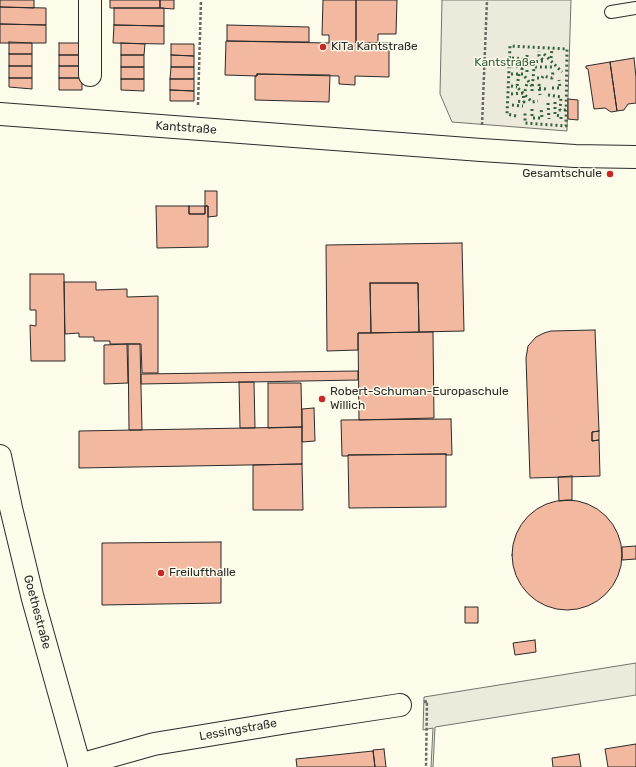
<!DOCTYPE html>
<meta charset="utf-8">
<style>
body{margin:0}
canvas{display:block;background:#fdfbea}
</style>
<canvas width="636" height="767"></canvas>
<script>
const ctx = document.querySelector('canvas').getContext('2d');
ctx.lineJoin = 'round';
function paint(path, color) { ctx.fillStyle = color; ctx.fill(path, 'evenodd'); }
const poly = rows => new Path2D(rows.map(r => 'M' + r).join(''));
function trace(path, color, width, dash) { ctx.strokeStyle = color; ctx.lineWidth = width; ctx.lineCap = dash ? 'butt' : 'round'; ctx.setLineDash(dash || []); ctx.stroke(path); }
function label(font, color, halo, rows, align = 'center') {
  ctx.font = font + ' Rubik,sans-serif'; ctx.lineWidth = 3; ctx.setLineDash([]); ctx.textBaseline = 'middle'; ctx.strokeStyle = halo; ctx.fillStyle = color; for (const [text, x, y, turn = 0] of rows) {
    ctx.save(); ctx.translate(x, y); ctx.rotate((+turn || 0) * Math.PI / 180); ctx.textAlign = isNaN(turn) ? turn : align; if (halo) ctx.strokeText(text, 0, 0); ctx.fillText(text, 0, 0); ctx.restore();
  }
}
const green = poly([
 [442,0,571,0,567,131,452,122,440,94,442,0],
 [636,663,636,695,435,727,433,767,431,767,433,728,423,730,424,697,636,663]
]);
paint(green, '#ecebdb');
trace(green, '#74746e', 1);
const building = poly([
 [0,0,34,0,34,8,0,7,0,0],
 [110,0,160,0,160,8,110,8,110,0],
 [160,0,174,0,174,9,160,8,160,0],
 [323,0,356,0,356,43,389,43,389,77,355,76,355,85,339,84,339,76,257,74,257,76,225,75,226,41,329,43,329,35,322,35,323,0],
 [356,0,397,0,396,34,378,34,378,43,356,43,356,0],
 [0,7,46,8,46,25,0,24,0,7],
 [114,8,164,8,164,26,114,25,114,8],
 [0,24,46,25,46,43,0,43,0,24],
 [114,25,164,26,164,44,113,43,114,25],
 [227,25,309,27,309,42,227,41,227,25],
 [9,42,32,43,32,54,9,54,9,42],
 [59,43,82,43,82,55,59,55,59,43],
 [121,43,145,44,144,55,121,55,121,43],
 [171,44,194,44,194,56,171,55,171,44],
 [9,54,32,54,32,66,9,66,9,54],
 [59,55,82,55,82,66,59,66,59,55],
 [121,55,144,55,144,67,121,67,121,55],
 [171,55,194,56,194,67,171,67,171,55],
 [634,58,636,77,636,103,628,104,624,110,617,111,610,62,634,58],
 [610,62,617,111,611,112,605,108,594,109,588,69,586,68,586,66,610,62],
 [9,66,32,66,32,78,9,78,9,66],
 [59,66,82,66,82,78,59,78,59,66],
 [121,67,144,67,144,79,121,79,121,67],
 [171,67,194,67,194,79,170,79,171,67],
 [257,74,330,75,329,102,255,100,255,76,257,76,257,74],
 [9,78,32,78,32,89,9,87,9,78],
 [59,78,82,78,82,90,59,90,59,78],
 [121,79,144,79,144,91,121,90,121,79],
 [170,79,194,79,194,91,170,90,170,79],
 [170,90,194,91,194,101,170,101,170,90],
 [568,99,578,100,578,120,568,119,568,99],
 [205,191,217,191,217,216,208,217,208,206,205,206,205,191],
 [156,206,189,206,189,214,205,214,205,206,208,206,208,247,157,248,156,206],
 [189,206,205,206,205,214,189,214,189,206],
 [462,243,464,331,419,332,418,283,370,283,371,333,358,333,358,350,327,351,326,245,462,243],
 [30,274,64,274,65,361,31,361,30,325,36,326,36,310,30,310,30,274],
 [64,282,96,282,96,290,127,289,127,297,158,296,158,373,142,373,141,344,110,344,110,341,94,341,94,337,79,337,79,333,65,334,64,282],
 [370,283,418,283,419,332,371,333,370,283],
 [595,330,599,431,592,432,592,441,599,440,600,476,530,478,526,358,528,346,536,337,544,333,551,331,595,330],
 [433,332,434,418,359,420,358,333,433,332],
 [127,344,128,383,104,384,104,345,127,344],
 [128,344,140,344,142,430,129,430,128,344],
 [358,371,358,380,141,384,141,374,358,371],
 [239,382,254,382,255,428,240,428,239,382],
 [268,383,301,383,302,427,268,428,268,383],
 [314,408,315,441,302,442,302,409,314,408],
 [451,419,452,455,446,455,446,454,348,455,348,456,342,456,341,420,451,419],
 [302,427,302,464,79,468,79,431,302,427],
 [599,431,599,440,592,441,592,432,599,431],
 [446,454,446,507,349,508,348,455,446,454],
 [302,464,303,510,253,510,253,465,302,464],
 [572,476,572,500,559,501,558,477,572,476],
 '512 555a55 55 0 1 1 110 0a55 55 0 1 1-110 0Z',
 [221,542,221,603,102,605,102,543,221,542],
 [636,546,636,559,622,560,622,547,636,546],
 [465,607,478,607,478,623,465,623,465,607],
 [535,640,536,652,515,655,513,643,535,640],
 [636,744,636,767,608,767,605,749,636,744],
 [384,749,386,767,375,767,373,750,384,749],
 [373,751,375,767,297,767,296,759,373,751],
 [579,754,581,767,553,767,552,758,579,754]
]);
paint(building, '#f2b8a0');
trace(building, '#2b2b2b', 1);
const service = poly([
 [611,12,636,8]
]);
const minor = poly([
 [90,75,90,0],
 [0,114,481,150,575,156,636,157],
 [0,456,11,508,33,599,80,767],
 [79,765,154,744,288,722,400,705]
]);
trace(service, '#2b2b2b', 14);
trace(minor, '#2b2b2b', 24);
trace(poly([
 [198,105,201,0],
 [482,125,487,0],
 [424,702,427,701,426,767]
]), '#6a6964', 2.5, [3, 2]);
trace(service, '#fdfbea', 12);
trace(minor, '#fdfbea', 22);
trace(poly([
 [544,54,562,72],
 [512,58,527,59,531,62,544,61,539,56,539,51],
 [551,58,552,48],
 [511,66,523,67],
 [522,70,523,58],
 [527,72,527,52],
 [511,74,523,74,532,86],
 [519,74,517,87,532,102,538,101],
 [537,78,542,78,543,76,552,78,553,72],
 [539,84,540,95],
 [511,86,517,87],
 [539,88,546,89],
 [552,88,560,88,559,80],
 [525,91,527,83,529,82],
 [532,91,534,67,552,67],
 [511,94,523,93,524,102,517,101],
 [548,95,561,97,560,110,566,110],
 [555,102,555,115,561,116,561,120],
 [548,103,549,119],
 [512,105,523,106],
 [532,109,532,118,542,118,541,108],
 [516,116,507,114,510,46,567,49,566,126,525,123,525,111]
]), '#34623c', 3, [2, 3]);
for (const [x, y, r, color] of [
 [323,47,4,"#c62828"],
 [610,174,4,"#c62828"],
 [322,399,4,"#c62828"],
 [161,573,4,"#c62828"]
]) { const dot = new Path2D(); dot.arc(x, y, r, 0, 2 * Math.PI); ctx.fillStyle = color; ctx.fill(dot); trace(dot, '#fdfbea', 1.5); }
label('12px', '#2b2b2b', '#fdfbea', [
 ["KiTa Kantstraße",331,47],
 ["Gesamtschule",602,174,"right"],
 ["Robert-Schuman-Europaschule",330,392],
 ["Willich",330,406],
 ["Freilufthalle",169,573]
], 'left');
label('12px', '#34623c', '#fdfbea', [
 ["Kantstraße",505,63]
]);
label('12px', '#2b2b2b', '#fdfbea', [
 ["Kantstraße",186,128,4],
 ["Goethestraße",37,612,75],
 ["Lessingstraße",238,730,-10]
]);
</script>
